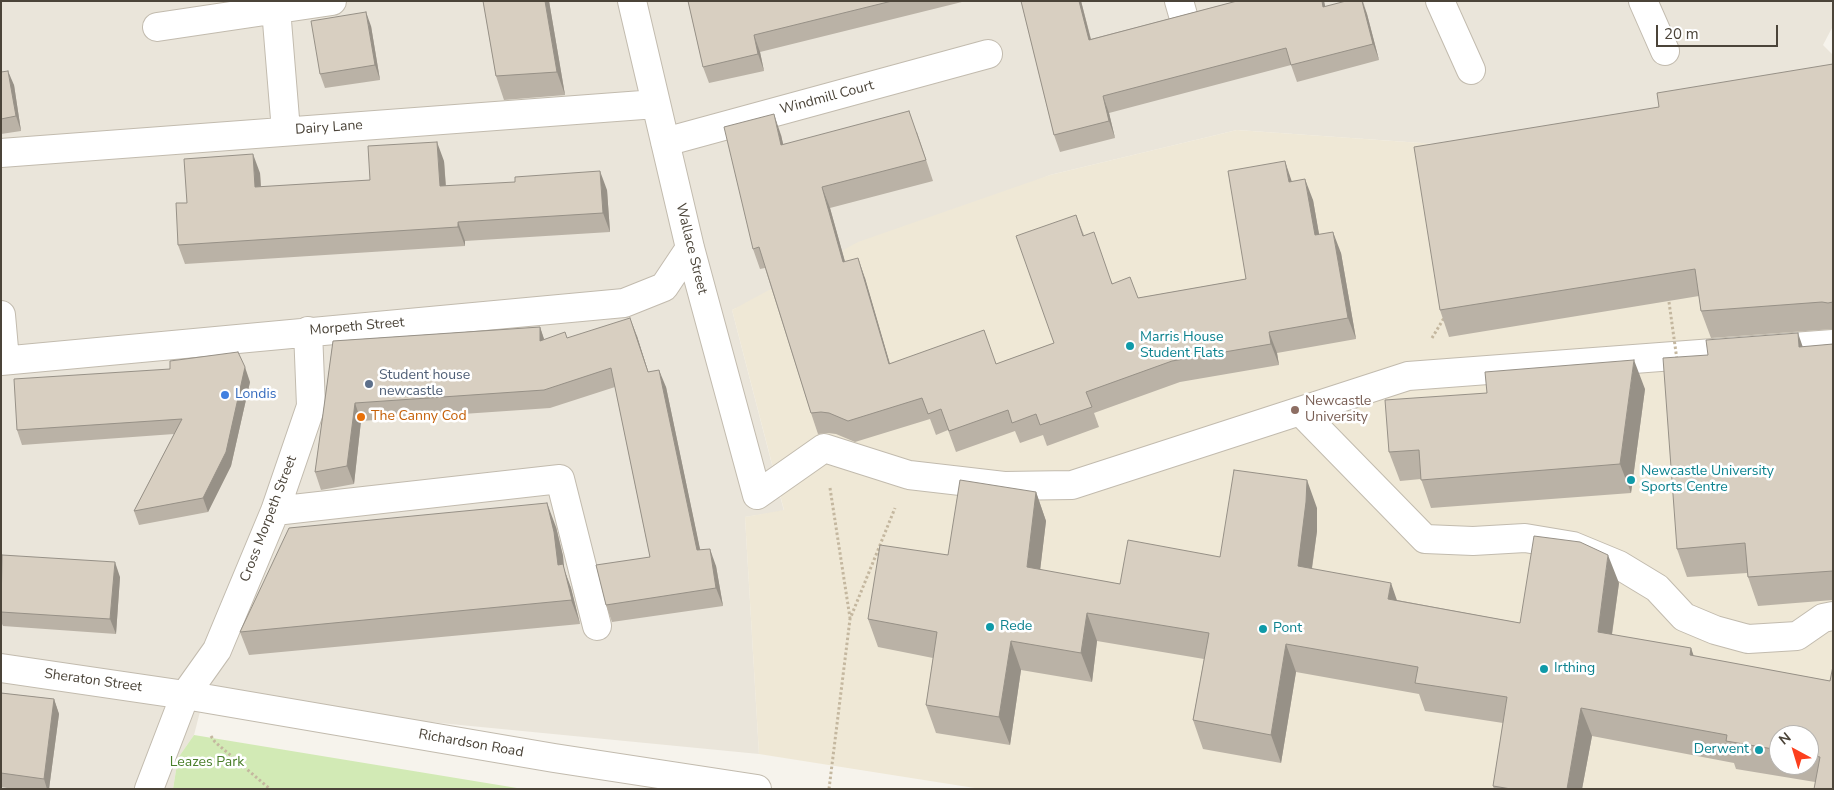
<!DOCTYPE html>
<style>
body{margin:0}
#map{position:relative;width:1834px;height:790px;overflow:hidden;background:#f6f3ec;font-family:"Nunito Sans",sans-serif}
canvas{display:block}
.frame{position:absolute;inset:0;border:2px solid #4b4439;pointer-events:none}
.north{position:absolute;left:1769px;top:725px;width:50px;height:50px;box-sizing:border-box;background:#fff;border:1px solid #b7b4b0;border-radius:50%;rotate:321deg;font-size:14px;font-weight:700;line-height:20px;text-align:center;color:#4b4439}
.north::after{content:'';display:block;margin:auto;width:18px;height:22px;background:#fc3f1d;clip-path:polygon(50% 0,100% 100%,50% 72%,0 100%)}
.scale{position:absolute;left:1656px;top:25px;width:122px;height:22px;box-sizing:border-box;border:2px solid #4b4439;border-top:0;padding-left:6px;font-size:15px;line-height:18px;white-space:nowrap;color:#4b4439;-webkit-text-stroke:4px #fff;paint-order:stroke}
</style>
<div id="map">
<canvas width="1834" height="790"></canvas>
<div class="frame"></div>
<div class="north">N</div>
<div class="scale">20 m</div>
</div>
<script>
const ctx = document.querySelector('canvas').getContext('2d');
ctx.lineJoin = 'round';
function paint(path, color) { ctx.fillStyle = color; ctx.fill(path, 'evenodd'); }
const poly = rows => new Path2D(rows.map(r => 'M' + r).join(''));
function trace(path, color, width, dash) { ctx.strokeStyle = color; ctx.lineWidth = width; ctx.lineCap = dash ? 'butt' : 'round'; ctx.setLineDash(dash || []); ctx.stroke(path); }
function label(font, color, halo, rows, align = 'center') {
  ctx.font = font + ' "Nunito Sans",sans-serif'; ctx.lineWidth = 5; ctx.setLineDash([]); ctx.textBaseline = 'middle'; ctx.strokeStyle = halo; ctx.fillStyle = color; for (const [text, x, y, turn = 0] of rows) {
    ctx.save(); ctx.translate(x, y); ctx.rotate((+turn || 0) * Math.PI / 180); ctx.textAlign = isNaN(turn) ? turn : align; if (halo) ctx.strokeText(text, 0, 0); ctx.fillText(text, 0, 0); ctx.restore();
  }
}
paint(poly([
 [1,1,1831,1,1833,7,1833,26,1823,45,1833,55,1833,76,1450,145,1237,130,1050,175,732,310,784,511,745,517,759,754,203,700,194,735,178,758,173,789,1,789]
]), '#eae5da');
paint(poly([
 [1833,76,1833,789,981,789,759,754,745,517,784,510,732,310,858,242,1050,175,1237,130,1450,145],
 [1779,735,1809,735,1809,765,1779,765]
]), '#efe8d6');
paint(poly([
 [194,735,523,789,173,789,178,758]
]), '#d2eab5');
const minor = poly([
 [632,1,690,248,757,495,824,448,909,475,1004,486,1072,485,1408,376,1833,344],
 [1179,1,1183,15],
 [1440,1,1471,70],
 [1643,1,1665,51],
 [276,9,286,131],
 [157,27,332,1],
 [665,142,988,54],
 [1,153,656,104],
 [1,315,5,360],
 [1,361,624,303,664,287,690,248],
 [1301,412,1425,539,1473,541,1525,538,1573,546,1619,565,1657,588,1684,617,1715,630,1748,639,1797,636,1823,618,1833,616],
 [275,511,560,479,597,626],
 [1,668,185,695,554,758,757,789],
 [149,789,185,695,217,650,275,511,311,406,308,331]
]);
trace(minor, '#c2bbae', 30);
trace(poly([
 [1432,338,1444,318],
 [830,488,850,618],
 [211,736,215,742,270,789],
 [829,789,850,619,895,508]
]), '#c4b79f', 3, [2.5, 2.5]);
trace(minor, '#fff', 28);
trace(poly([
 [1669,302,1677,360]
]), '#c4b79f', 3, [2.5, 2.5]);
paint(poly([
 [483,1,549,1,565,95,504,100,496,76],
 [688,1,966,1,760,52,764,71,709,83,703,67],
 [1021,1,1081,1,1091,39,1237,1,1324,1,1325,7,1346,1,1363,1,1367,14,1379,60,1297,82,1291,65,1109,113,1115,138,1060,152,1054,135],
 [371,26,380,80,325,88,320,74],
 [1833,64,1833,329,1711,338,1701,311,1699,296,1449,337,1440,310,1659,107],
 [1,72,14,85,21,131,1,134],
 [917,132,933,181,830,208,845,262,865,278,890,364,996,364,1054,343,1076,215,1084,235,1113,284,1138,298,1246,279,1292,182,1313,200,1319,235,1341,253,1356,339,1277,353,1279,365,1180,382,1094,413,1099,427,1047,446,1043,435,1020,443,1015,431,956,452,948,430,936,435,930,419,855,442,836,434,828,433,818,434,811,413,765,268,760,269,753,249,781,135,783,144],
 [444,161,446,186,607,190,610,232,465,241,465,246,185,264,178,245,187,203,260,173,261,187,370,180],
 [540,327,544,339,637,336,648,372,666,387,700,550,716,566,723,606,612,622,606,605,650,557,615,387,550,408,361,421,354,484,321,490,315,472,333,341],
 [1833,344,1833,600,1758,606,1748,577,1747,573,1687,577,1677,549,1803,347],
 [250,382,231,466,208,512,139,525,134,511,174,434,22,445,17,430],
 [1645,389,1631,493,1431,508,1421,479,1400,481,1389,452],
 [1036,492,1046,521,1040,570,1120,584,1220,557,1317,508,1317,531,1312,569,1397,600,1520,623,1619,583,1612,635,1691,648,1693,656,1830,681,1833,789,1815,782,1736,769,1734,763,1592,736,1582,789,1494,789,1493,786,1503,723,1425,711,1419,694,1296,672,1281,763,1203,749,1193,720,1204,659,1097,641,1092,682,1021,670,1010,745,936,733,926,705,933,658,878,647,868,619],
 [1779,735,1809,735,1809,765,1779,765],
 [556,527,563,556,564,569,571,588,580,624,249,655,240,632],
 [1,559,120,577,116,634,3,626,1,622],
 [1,693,54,699,59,714,49,789,13,789,1,787]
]), '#bab2a6');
paint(poly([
 [545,1,549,1,565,95,557,72],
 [1079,1,1081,1,1095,56,1089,40],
 [1322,1,1324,1,1329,24,1323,7],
 [1362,1,1367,14,1379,60,1373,44],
 [366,12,371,26,380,80,375,65],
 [754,35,760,52,764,71,758,54],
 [8,71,14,85,21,131,16,116],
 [1103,96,1109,113,1115,138,1109,121],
 [774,114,781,135,788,165,781,145],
 [437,142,444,161,447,205,440,186],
 [253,154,260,173,262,206,255,187],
 [1285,161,1292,182,1289,182],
 [600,171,607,190,610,232,603,213],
 [1305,179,1313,200,1323,256,1315,235],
 [822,187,830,208,851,283,843,262],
 [458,222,465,241,465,246,458,227],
 [1333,232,1341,253,1356,339,1348,318],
 [858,258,865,278,896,385,889,364],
 [630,318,637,336,654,390],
 [540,327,546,345,540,341],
 [1269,332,1277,353,1279,365,1271,344],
 [1798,333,1808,362,1799,347],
 [1634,360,1645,389,1631,493,1620,464],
 [245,367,250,382,231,466,208,512,203,498],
 [659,370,666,387,704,568,697,550],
 [355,403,361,421,354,484,347,466],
 [1307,480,1317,508,1317,531,1308,595,1298,566],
 [1036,492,1046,521,1037,596,1027,567],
 [547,503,556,527,563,556,564,569,571,588,580,624,558,565],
 [710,549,716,566,723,606,716,588],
 [1608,555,1619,583,1608,661,1598,632],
 [115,562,120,577,116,634,110,619],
 [1391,583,1401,612,1388,599],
 [1087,613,1097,641,1092,682,1081,653],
 [1011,641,1021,670,1010,745,999,717],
 [1286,644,1296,672,1281,763,1271,735],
 [1691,648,1701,677,1690,655],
 [54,699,59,714,49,789,47,789,44,779],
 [1581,708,1592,736,1582,789,1567,789]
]), '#979187');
const building = poly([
 [483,1,545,1,557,72,496,76,483,1],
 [688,1,892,1,754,35,758,54,703,67,688,1],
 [1021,1,1079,1,1089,40,1237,1,1322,1,1323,7,1346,1,1362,1,1373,44,1291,65,1286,48,1103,96,1109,121,1054,135,1021,1],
 [366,12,375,65,320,74,311,21,366,12],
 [1833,64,1833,302,1828,303,1822,302,1701,311,1695,269,1440,310,1414,147,1659,107,1657,93,1833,64],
 [8,71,16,116,1,119,1,72,8,71],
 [909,111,926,160,822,187,843,262,858,258,889,364,984,330,996,364,1054,343,1016,236,1076,215,1083,236,1094,232,1112,284,1130,277,1138,298,1246,279,1228,171,1285,161,1289,182,1305,179,1315,235,1333,232,1348,318,1269,332,1271,344,1172,361,1086,392,1092,407,1040,425,1036,414,1012,423,1008,410,949,431,941,409,928,414,922,398,848,421,829,413,821,412,811,413,759,247,753,249,724,127,774,114,781,145,909,111],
 [437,142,440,186,515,182,515,177,600,171,603,213,458,222,458,227,178,245,176,203,187,203,184,159,253,154,255,187,370,180,368,146,437,142],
 [630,318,648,372,659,370,697,550,710,549,716,588,606,605,596,565,650,557,611,368,544,390,355,403,347,466,315,472,333,341,540,327,540,341,565,332,567,338,630,318],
 [1798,333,1799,347,1833,344,1833,571,1748,577,1745,543,1677,549,1663,358,1708,355,1706,340,1798,333],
 [238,352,245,367,226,452,203,498,134,511,182,419,17,430,14,379,170,369,170,361,238,352],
 [1634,360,1620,464,1421,480,1419,450,1389,452,1385,400,1487,393,1485,372,1634,360],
 [1234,470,1307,480,1306,502,1298,566,1391,583,1388,599,1520,623,1534,536,1580,542,1608,555,1598,632,1691,648,1690,655,1830,681,1833,666,1833,789,1814,789,1820,757,1809,755,1809,735,1779,735,1779,750,1726,741,1727,735,1581,708,1567,789,1511,789,1493,786,1507,697,1415,683,1418,667,1286,644,1271,735,1193,720,1209,633,1087,613,1081,653,1011,641,999,717,926,705,937,632,868,619,880,545,948,555,960,480,1036,492,1027,567,1120,584,1128,540,1220,557,1234,470],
 [547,503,554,532,558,565,563,564,572,600,240,632,289,528,547,503],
 [2,555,115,562,110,619,1,612,2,555],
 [1,693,54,699,44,779,1,773,1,693]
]);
paint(building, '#d8cfc1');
trace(building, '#979187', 1);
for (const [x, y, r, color] of [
 [1130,346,5,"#0f9aa8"],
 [369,384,5,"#5c6f8a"],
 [225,395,5,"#3f7fe0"],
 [1295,410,5,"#8d6e63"],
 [361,417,5,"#e8710a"],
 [1631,480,5,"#0f9aa8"],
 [990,627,5,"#0f9aa8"],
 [1263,629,5,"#0f9aa8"],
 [1544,669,5,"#0f9aa8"],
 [1759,750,5,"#0f9aa8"]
]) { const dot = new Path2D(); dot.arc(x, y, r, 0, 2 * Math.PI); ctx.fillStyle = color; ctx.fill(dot); trace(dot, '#fff', 2); }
label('14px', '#4b4439', '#fff', [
 ["Windmill Court",827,98,-15],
 ["Dairy Lane",329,128,-4],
 ["Wallace Street",691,249,76],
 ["Morpeth Street",357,327,-5],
 ["Cross Morpeth Street",269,519,-69],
 ["Sheraton Street",93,681,8],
 ["Richardson Road",471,744,10]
]);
label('14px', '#0d838f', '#fff', [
 ["Marris House",1140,338],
 ["Student Flats",1140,354],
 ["Newcastle University",1641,472],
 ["Sports Centre",1641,488],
 ["Rede",1000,627],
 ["Pont",1273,629],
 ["Irthing",1554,669],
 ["Derwent",1749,750,"right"]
], 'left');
label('14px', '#4e5e75', '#fff', [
 ["Student house",379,376],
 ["newcastle",379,392]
], 'left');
label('14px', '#366cbe', '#fff', [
 ["Londis",235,395]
], 'left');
label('14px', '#785e54', '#fff', [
 ["Newcastle",1305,402],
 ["University",1305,418]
], 'left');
label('14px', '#c56008', '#fff', [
 ["The Canny Cod",371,417]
], 'left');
label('14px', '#4a7f2a', '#fff', [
 ["Leazes Park",207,763]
]);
</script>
